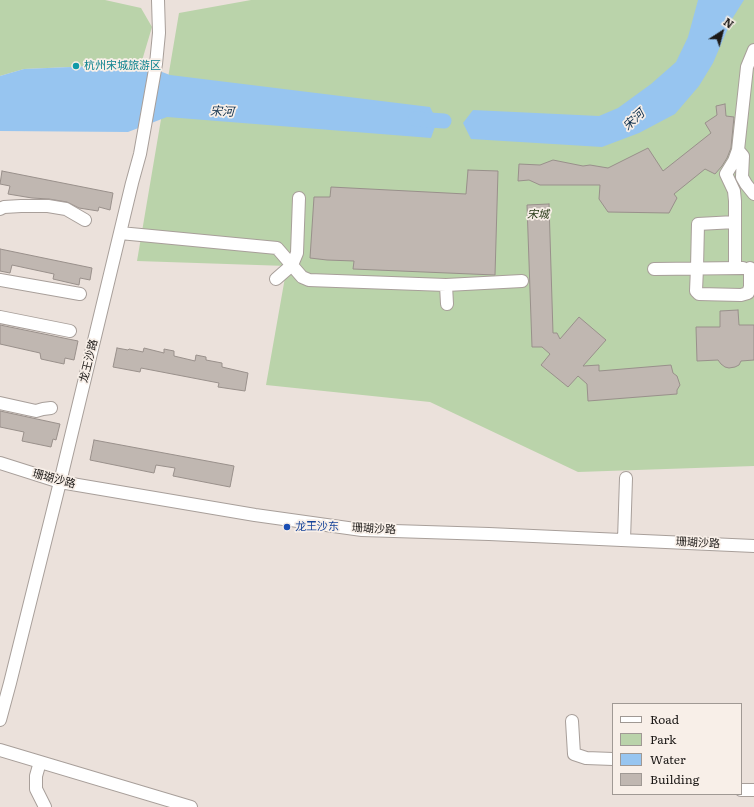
<!DOCTYPE html>
<meta charset="utf-8">
<style>
body{margin:0}
#map{position:relative;width:754px;height:807px;overflow:hidden;background:#ebe1db;font-family:Literata,serif}
canvas{display:block}
.legend{position:absolute;left:612px;top:703px;width:130px;height:92px;box-sizing:border-box;background:#f8efe8;border:1px solid #a09994;margin:0;padding:5px 7px;list-style:none;font-size:12px;color:#1c1917}
.legend li{display:flex;align-items:center;gap:8px;height:20px}
.legend b{width:20px;border:1px solid #a09994}
.north{position:absolute;left:702px;top:12px;width:40px;height:40px;-webkit-text-stroke:3px #f8efe8;paint-order:stroke;rotate:36deg;font-size:11px;font-weight:700;line-height:16px;text-align:center;color:#1c1917}
.north::after{content:'';display:block;margin:auto;width:14px;height:18px;background:#1c1917;clip-path:polygon(50% 0,100% 100%,50% 72%,0 100%)}
</style>
<div id="map">
<canvas width="754" height="807"></canvas>
<ul class="legend">
<li><b style="height:5px;background:#fff"></b>Road</li>
<li><b style="height:11px;background:#bad3aa"></b>Park</li>
<li><b style="height:11px;background:#97c5f0"></b>Water</li>
<li><b style="height:11px;background:#c0b7b1"></b>Building</li>
</ul>
<div class="north">N</div>
</div>
<script>
const ctx = document.querySelector('canvas').getContext('2d');
ctx.lineJoin = 'round';
function paint(path, color) { ctx.fillStyle = color; ctx.fill(path, 'evenodd'); }
const poly = rows => new Path2D(rows.map(r => 'M' + r).join(''));
function trace(path, color, width, dash) { ctx.strokeStyle = color; ctx.lineWidth = width; ctx.lineCap = dash ? 'butt' : 'round'; ctx.setLineDash(dash || []); ctx.stroke(path); }
function label(font, color, halo, rows, align = 'center') {
  ctx.font = font + ' Literata,"Noto Sans SC",serif'; ctx.lineWidth = 3.5; ctx.setLineDash([]); ctx.textBaseline = 'middle'; ctx.strokeStyle = halo; ctx.fillStyle = color; for (const [text, x, y, turn = 0] of rows) {
    ctx.save(); ctx.translate(x, y); ctx.rotate((+turn || 0) * Math.PI / 180); ctx.textAlign = isNaN(turn) ? turn : align; if (halo) ctx.strokeText(text, 0, 0); ctx.fillText(text, 0, 0); ctx.restore();
  }
}
paint(poly([
 [0,0,105,0,141,8,152,27,141,64,24,69,0,76],
 [251,0,754,0,754,466,578,472,430,402,266,385,287,266,137,261,179,13]
]), '#bad3aa');
paint(poly([
 [698,0,744,0,732,19,713,63,699,86,675,114,639,133,602,147,471,139,463,123,473,110,599,116,618,108,651,84,676,62,688,37],
 [141,64,170,75,430,107,437,121,431,138,167,117,128,132,0,131,0,76,24,69]
]), '#97c5f0');
trace(poly([
 [416,119,444,121]
]), '#97c5f0', 15);
const building = poly([
 [725,104,726,116,734,117,731,148,727,158,722,166,715,174,705,169,674,194,677,198,669,213,608,212,599,199,600,185,540,185,529,180,518,181,519,164,540,165,553,160,583,166,590,165,608,168,648,148,663,171,711,133,705,123,717,115,716,106,725,104],
 [468,170,498,171,495,275,353,269,354,261,327,260,310,258,314,197,330,197,331,187,466,194,468,170],
 [2,171,113,193,110,210,99,207,98,211,79,208,67,202,49,199,32,198,8,194,10,186,0,184,2,171],
 [549,204,553,333,557,333,560,339,579,317,606,340,583,366,599,365,599,371,671,365,673,373,677,376,680,385,677,390,677,394,588,401,587,384,578,376,568,387,541,365,550,354,542,347,532,347,527,205,549,204],
 [0,249,92,268,90,280,80,278,79,285,53,279,54,274,12,265,10,273,0,271,0,249],
 [738,310,739,325,754,325,754,360,741,361,739,365,735,367,729,368,725,367,721,364,718,360,697,361,696,327,720,327,720,311,738,310],
 [0,325,78,341,74,360,65,358,64,364,41,359,40,353,0,344,0,325],
 [117,348,128,350,129,349,143,352,144,348,164,353,164,349,174,351,174,356,195,361,196,355,206,357,206,360,222,363,222,367,248,373,245,391,218,387,219,383,141,368,140,372,113,367,117,348],
 [0,411,60,424,56,440,53,439,51,447,22,441,24,432,0,427,0,411],
 [94,440,234,466,230,487,173,476,175,468,156,465,154,473,90,460,94,440]
]);
paint(building, '#c0b7b1');
trace(building, '#99908b', 1);
const minor = poly([
 [754,50,747,67,738,150,743,156,742,177,746,184,754,194],
 [0,209,4,207,21,206,48,206,66,209,85,220],
 [735,222,698,224,697,268,696,291,699,294,741,295,748,293,750,287,750,268],
 [120,233,277,248,302,277,309,280,446,285,522,281],
 [735,268,735,201,734,191,726,174,734,161,738,150],
 [654,269,743,268],
 [276,279,292,265,297,253,299,198],
 [0,280,80,294],
 [446,285,447,304],
 [0,317,70,331],
 [0,403,36,411,43,409,51,408],
 [0,463,60,482,255,515,362,530,489,534,754,546],
 [624,540,626,478],
 [0,720,10,683,60,482,132,183,140,154,156,64,159,33,158,0],
 [572,721,574,754,586,758,613,759],
 [0,750,191,807],
 [40,762,36,776,36,789,45,807],
 [741,790,754,790]
]);
trace(minor, '#a89f9a', 14);
trace(minor, '#fff', 12);
for (const [x, y, r, color] of [
 [76,66,4,"#0f9aa8"],
 [287,527,4,"#1a4fb4"]
]) { const dot = new Path2D(); dot.arc(x, y, r, 0, 2 * Math.PI); ctx.fillStyle = color; ctx.fill(dot); trace(dot, '#f8efe8', 1.5); }
label('11px', '#0d838f', '#f8efe8', [
 ["杭州宋城旅游区",84,66]
], 'left');
label('italic 11px', '#1d310c', '#f8efe8', [
 ["宋城",538,215]
]);
label('11px', '#1c1917', '#f8efe8', [
 ["龙王沙路",89,361,-76],
 ["珊瑚沙路",54,479,15],
 ["珊瑚沙路",374,529,3],
 ["珊瑚沙路",698,543,3]
]);
label('11px', '#164399', '#f8efe8', [
 ["龙王沙东",295,527]
], 'left');
label('italic 12px', '#0b2d4a', '#f8efe8', [
 ["宋河",222,112,2],
 ["宋河",634,120,-42]
]);
</script>
